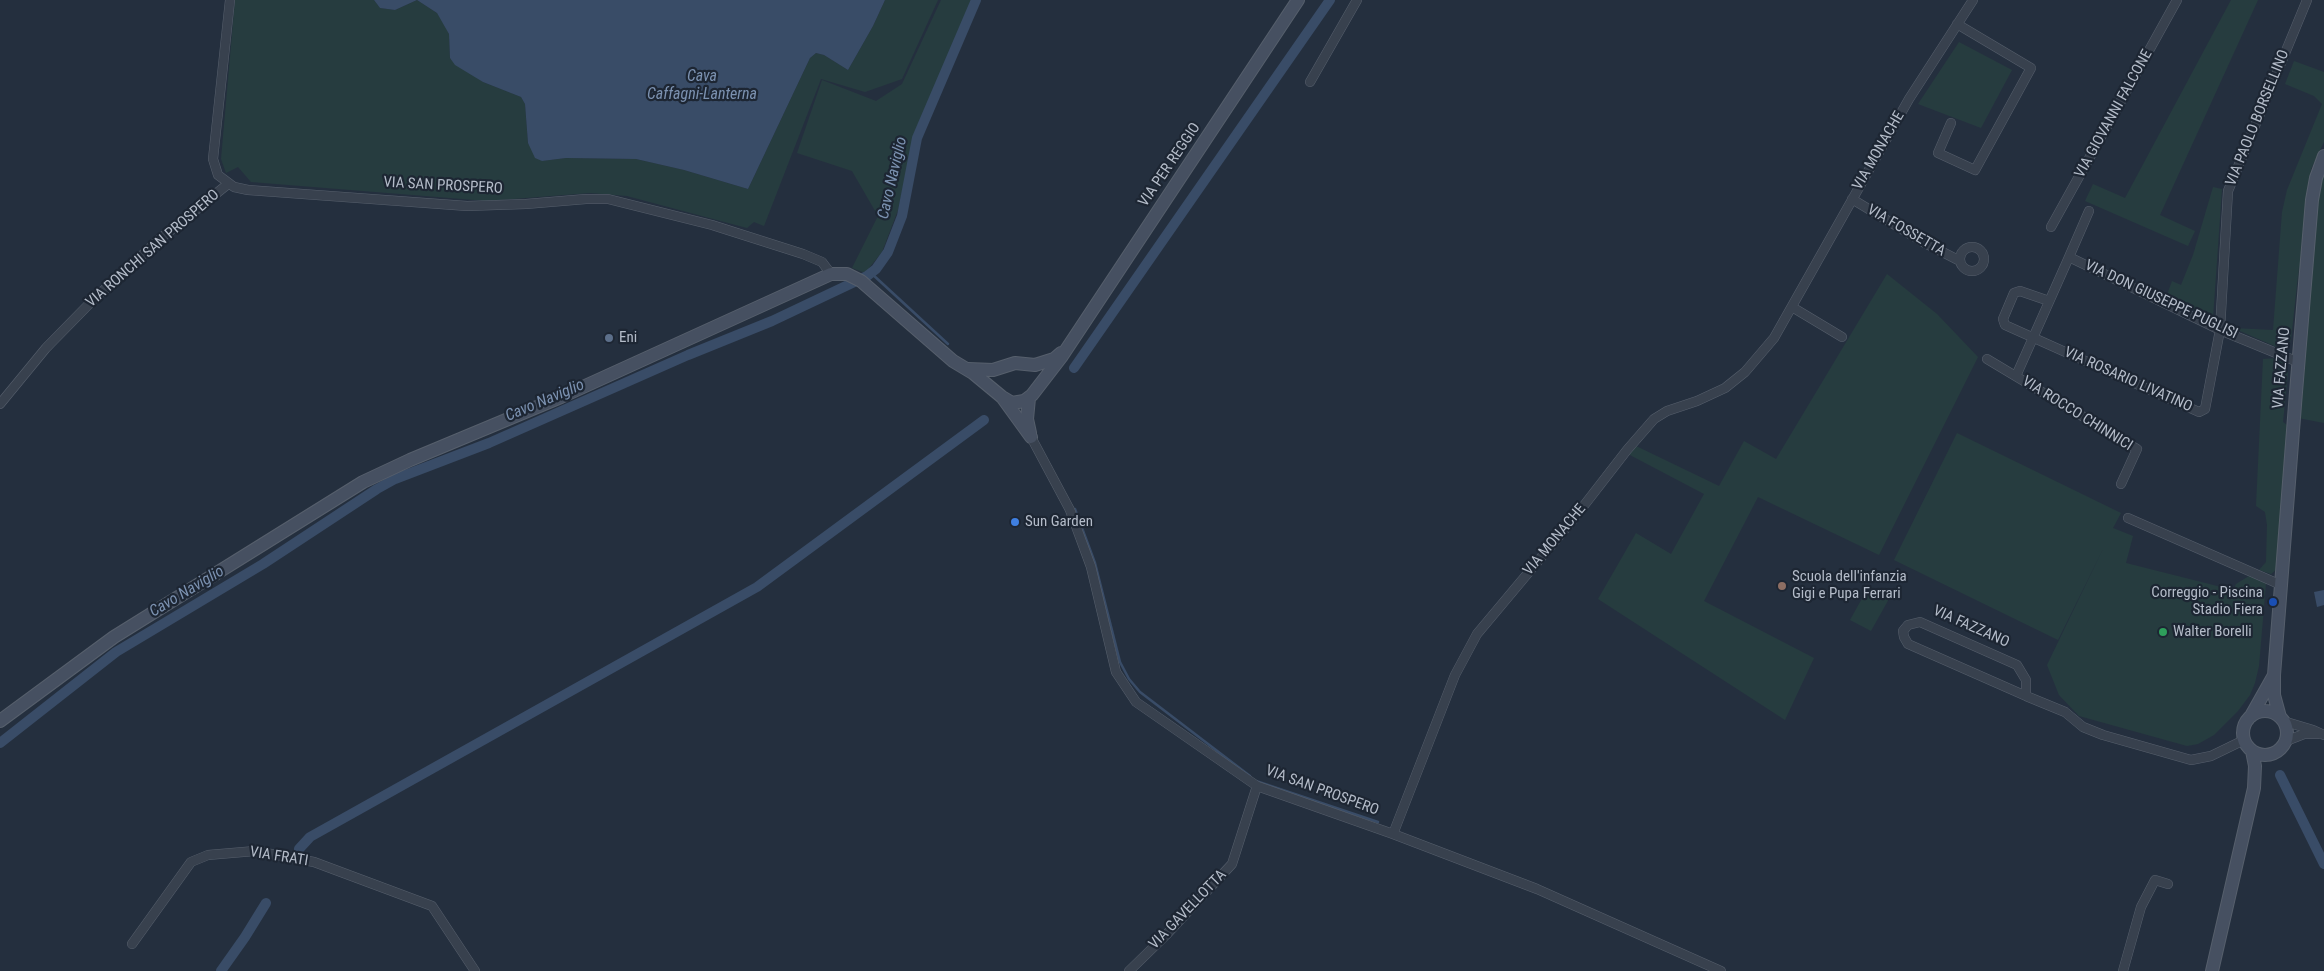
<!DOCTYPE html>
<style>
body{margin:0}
canvas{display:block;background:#242f3e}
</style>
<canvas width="2324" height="971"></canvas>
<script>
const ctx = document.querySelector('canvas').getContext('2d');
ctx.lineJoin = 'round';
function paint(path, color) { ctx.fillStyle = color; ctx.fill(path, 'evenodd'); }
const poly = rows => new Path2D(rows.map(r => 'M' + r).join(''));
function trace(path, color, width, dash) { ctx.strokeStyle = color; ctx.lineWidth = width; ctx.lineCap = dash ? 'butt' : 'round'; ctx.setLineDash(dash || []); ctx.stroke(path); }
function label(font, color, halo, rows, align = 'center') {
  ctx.font = font + ' "Roboto Condensed",sans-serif'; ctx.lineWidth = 4.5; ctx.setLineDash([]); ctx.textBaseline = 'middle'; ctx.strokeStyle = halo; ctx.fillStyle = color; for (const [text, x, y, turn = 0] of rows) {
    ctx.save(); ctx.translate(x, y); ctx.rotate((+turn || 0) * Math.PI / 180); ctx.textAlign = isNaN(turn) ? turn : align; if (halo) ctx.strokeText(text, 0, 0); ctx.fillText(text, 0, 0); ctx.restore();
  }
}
paint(poly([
 [235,0,374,0,380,8,395,10,417,0,437,13,446,27,449,34,450,58,483,82,521,97,525,104,528,143,542,161,566,158,636,159,684,170,748,189,810,58,816,53,824,55,848,70,873,26,885,0,938,0,902,79,865,92,821,79,764,226,754,222,747,228,627,196,590,193,487,201,251,182,238,167,226,173,221,159],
 [941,0,973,0,914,136,898,210,882,252,865,273,852,268,878,216,852,171,797,153,822,80,876,101,902,84],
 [2231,0,2258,0,2160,215,2195,231,2188,246,2085,201,2093,184,2125,198],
 [1959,42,2012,70,1981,128,1918,104],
 [2294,61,2324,72,2324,142,2311,169,2309,182,2324,148,2324,423,2298,418,2295,365,2299,266,2291,340,2288,345,2279,348,2233,328,2273,330,2282,212,2287,190,2322,104,2314,96,2285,84],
 [2213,187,2222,189,2213,318,2170,299,2168,292,2172,281,2181,285,2193,255],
 [1887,274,1937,314,1978,357,1879,555,1758,497,1704,601,1814,658,1785,720,1598,599,1636,533,1671,554,1704,494,1628,454,1634,445,1719,486,1744,441,1776,459],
 [2278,358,2286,365,2288,373,2283,422,2287,425,2277,569,2271,574,2259,570,2266,562,2267,525,2265,512,2256,506,2263,359],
 [1957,433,2121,513,2113,528,2133,536,2126,563,2233,590,2236,584,2249,576,2266,583,2259,666,2255,683,2250,695,2238,711,2214,735,2198,744,2187,746,2079,716,2059,695,2047,665,2104,547,2058,640,1894,560],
 [1869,586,1890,597,1871,631,1850,620]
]), '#263c3f');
paint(poly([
 [374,0,885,0,873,26,848,70,824,55,816,53,810,58,748,189,684,170,636,159,566,158,542,161,535,158,528,143,525,104,521,97,483,82,455,65,450,58,449,34,437,13,417,0,395,10,380,8],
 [2324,590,2324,605,2317,607,2314,592]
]), '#394c67');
trace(poly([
 [871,273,948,344],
 [1075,509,1095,563,1120,662,1129,679,1140,692,1250,776],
 [1256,781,1378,822]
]), '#394c67', 2.5);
trace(poly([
 [1074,368,1330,0],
 [0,743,116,652,263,564,377,489,395,479,489,443,688,355,772,321,867,276,876,269,888,252,902,216,917,138,976,0],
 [2280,775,2324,864],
 [299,849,310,837,757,587,984,420],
 [221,971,245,937,266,903]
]), '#394c67', 10);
const street = poly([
 [230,0,213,159,218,175,234,187,248,190,467,206,526,204,586,199,608,199,712,225,803,254,822,262,831,274],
 [1310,82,1357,0],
 [1951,123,1938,153,1975,170,2031,68,1957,24],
 [1852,199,1923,242,1960,261],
 [2051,227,2177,0],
 '1960 259a12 12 0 1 1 24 0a12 12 0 1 1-24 0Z',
 [2069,257,2089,211],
 [2049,301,2020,291,2014,293,2003,319,2005,325,2199,412,2205,409,2220,330,2228,191,2307,0],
 [1792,307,1842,337],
 [1987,359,2137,449,2121,484],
 [2016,376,2069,257,2220,330,2298,362],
 [0,404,46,348,94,299,161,238,228,184],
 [1031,437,1070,510,1091,567,1116,672,1136,702,1257,786,1393,834,1537,889,1721,971],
 [2128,518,2281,585],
 [2026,696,2026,680,2017,665,1920,622,1908,625,1903,631,1904,637,1908,644,2026,696,2065,712,2083,727,2103,735,2191,760,2211,756,2244,740],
 [2283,721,2313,730,2324,735],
 [2286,741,2304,734,2319,734],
 [1393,834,1455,675,1477,634,1575,517,1627,450,1654,419,1667,411,1697,401,1725,388,1745,372,1774,338,1909,99,1973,0],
 [132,944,191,862,208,855,255,851,314,862,432,906,475,971],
 [1129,971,1166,935,1232,864,1257,786],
 [2123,971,2141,907,2155,880,2168,884]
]);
const secondary = poly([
 [968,369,993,370,1015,363,1035,365,1054,359,1061,353],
 [1002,397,1031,437],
 [1029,398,1027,419,1030,433],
 '2243 733a22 22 0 1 1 44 0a22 22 0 1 1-44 0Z',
 [2251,716,2273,677],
 [2280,717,2274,695,2274,675,2296,392,2312,200,2316,178,2324,156],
 [0,721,114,637,363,482,410,460,561,397,831,274,847,274,861,281,953,361,973,373,1002,397,1012,403,1024,401,1032,395,1062,356,1298,0],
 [2212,971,2254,788,2255,766,2252,751]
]);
trace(street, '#565f6c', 10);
trace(secondary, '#565f6c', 14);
trace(street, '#38414e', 9);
trace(secondary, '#465061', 12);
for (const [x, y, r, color] of [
 [609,338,5,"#5c6f8a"],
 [1015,522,5,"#3f7fe0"],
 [1782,586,5,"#8d6e63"],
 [2273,602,5,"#1a4fb4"],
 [2163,632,5,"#2e9e5b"]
]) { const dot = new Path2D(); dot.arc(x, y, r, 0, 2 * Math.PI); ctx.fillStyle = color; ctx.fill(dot); trace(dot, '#1d2633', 2); }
label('15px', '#b4bcc9', '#1d2633', [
 ["VIA GIOVANNI FALCONE",2114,114,-61],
 ["VIA PAOLO BORSELLINO",2258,118,-68],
 ["VIA MONACHE",1879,151,-60],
 ["VIA PER REGGIO",1170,165,-56],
 ["VIA SAN PROSPERO",443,186,3],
 ["VIA FOSSETTA",1906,231,30],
 ["VIA RONCHI SAN PROSPERO",153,249,-41],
 ["VIA DON GIUSEPPE PUGLISI",2161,300,25],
 ["VIA FAZZANO",2282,368,-85],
 ["VIA ROSARIO LIVATINO",2128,380,24],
 ["VIA ROCCO CHINNICI",2077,414,32],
 ["VIA MONACHE",1555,540,-50],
 ["VIA FAZZANO",1971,627,24],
 ["VIA SAN PROSPERO",1322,791,20],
 ["VIA FRATI",279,857,9],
 ["VIA GAVELLOTTA",1188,910,-46]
]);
label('15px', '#b4bcc9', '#1d2633', [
 ["Eni",619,338],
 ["Sun Garden",1025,522],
 ["Scuola dell'infanzia",1792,577],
 ["Gigi e Pupa Ferrari",1792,594],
 ["Correggio - Piscina",2263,593,"right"],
 ["Stadio Fiera",2263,610,"right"],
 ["Walter Borelli",2173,632]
], 'left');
label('italic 16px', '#7c92b1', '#1d2633', [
 ["Cava",702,77],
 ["Caffagni-Lanterna",702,95],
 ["Cavo Naviglio",893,178,-77],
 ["Cavo Naviglio",545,401,-23],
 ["Cavo Naviglio",187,592,-31]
]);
</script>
